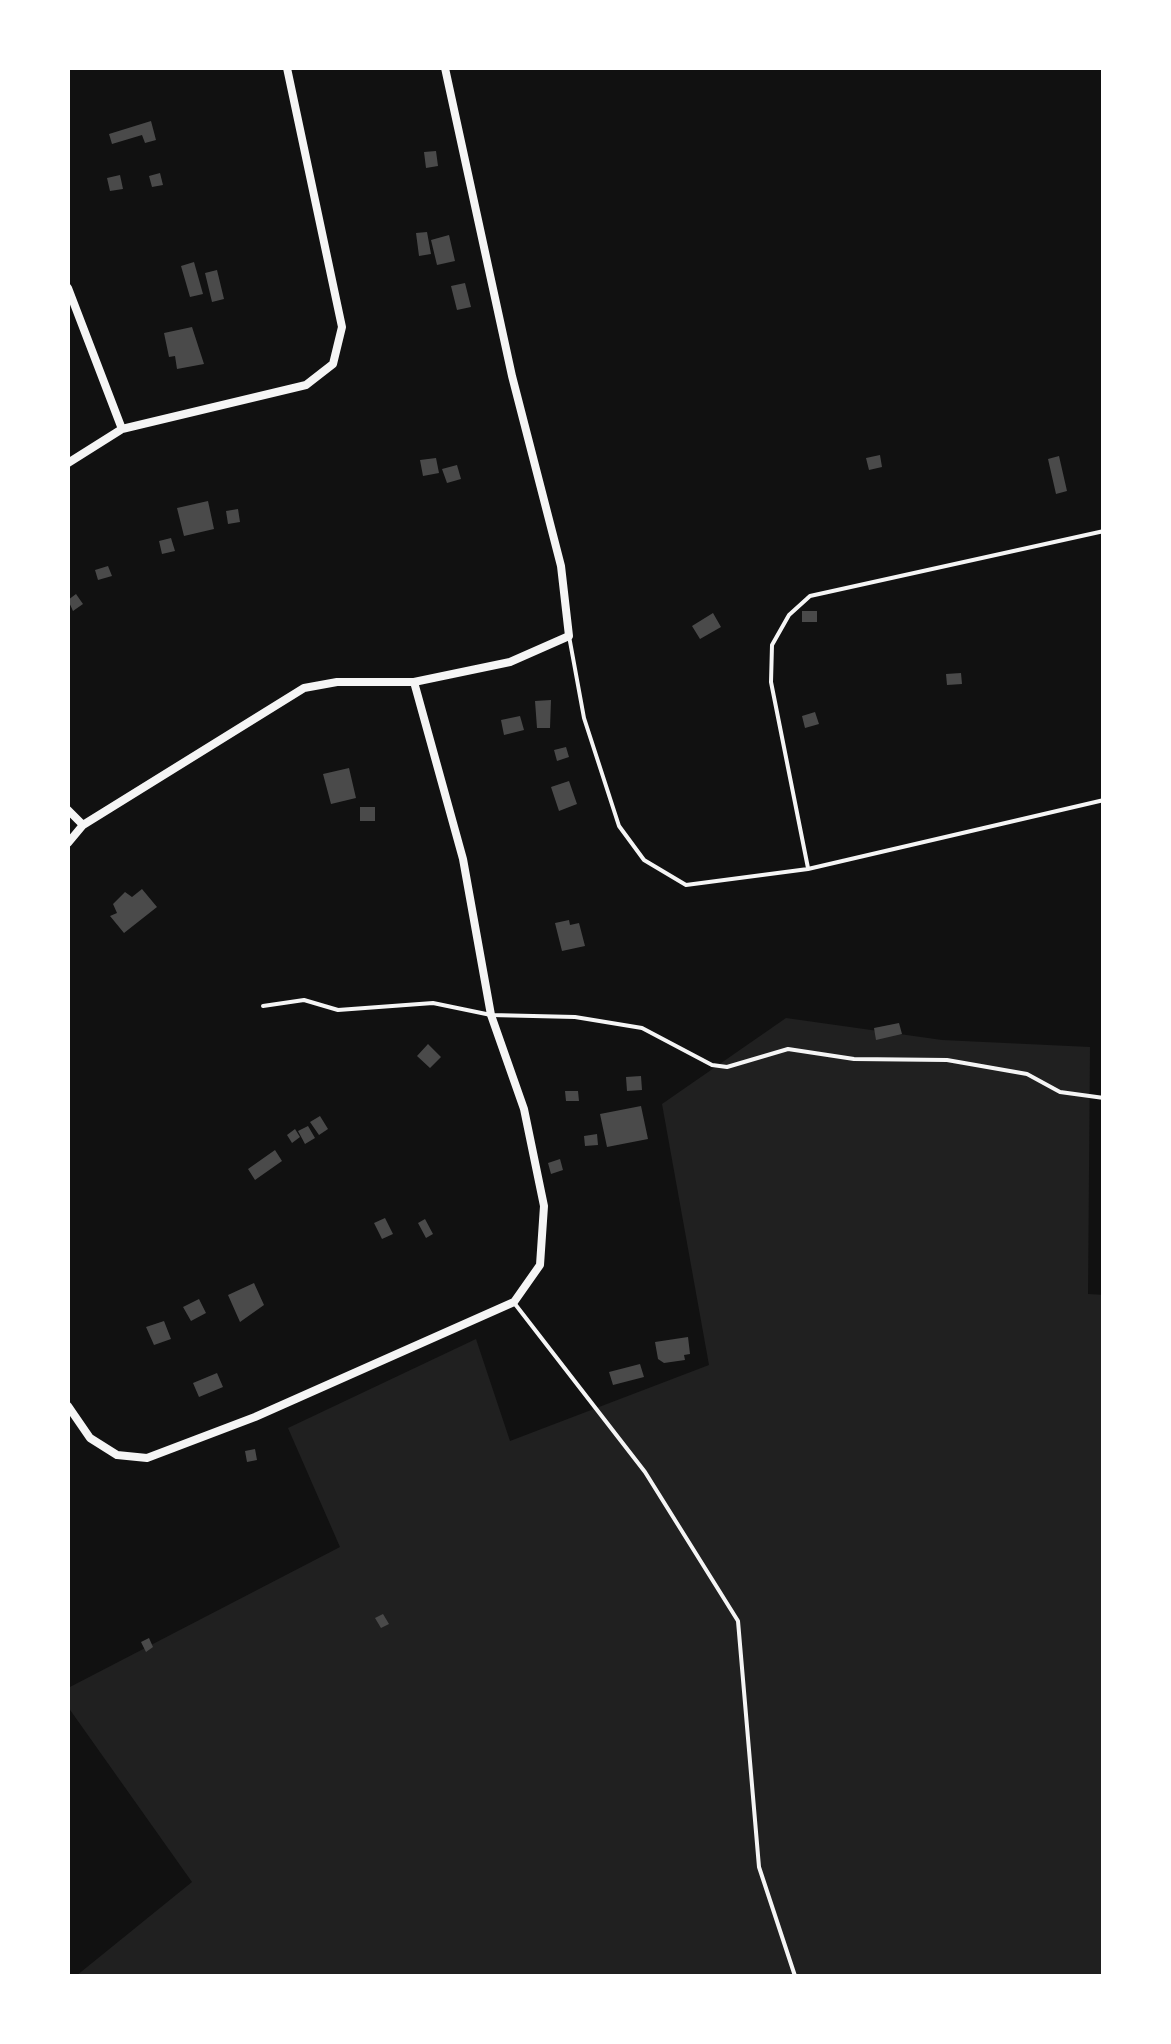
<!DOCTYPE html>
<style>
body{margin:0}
#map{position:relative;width:1171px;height:2044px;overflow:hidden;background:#111;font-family:"DejaVu Sans",sans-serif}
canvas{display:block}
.frame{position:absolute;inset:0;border:70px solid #fff;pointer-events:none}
</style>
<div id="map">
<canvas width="1171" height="2044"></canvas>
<div class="frame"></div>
</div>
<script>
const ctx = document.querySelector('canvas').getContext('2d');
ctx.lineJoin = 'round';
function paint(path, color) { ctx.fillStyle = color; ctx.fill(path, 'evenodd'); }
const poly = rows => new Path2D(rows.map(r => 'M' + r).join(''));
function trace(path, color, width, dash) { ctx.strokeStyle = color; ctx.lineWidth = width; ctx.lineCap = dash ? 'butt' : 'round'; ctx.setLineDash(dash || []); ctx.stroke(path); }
paint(poly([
 [786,1018,942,1040,1090,1047,1088,1294,1104,1295,1103,1976,76,1976,192,1882,68,1707,68,1688,340,1547,288,1428,476,1339,510,1441,709,1365,662,1104]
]), '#202020');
paint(poly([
 [151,121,156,140,145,143,142,135,112,144,109,134],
 [436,151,438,166,426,168,424,152],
 [160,173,163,185,152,187,149,176],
 [120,175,123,189,110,191,107,178],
 [427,232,431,254,419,256,416,233],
 [449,235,455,261,437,265,431,240],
 [194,262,203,294,190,297,181,266],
 [217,270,224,299,212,302,205,273],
 [465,283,471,307,457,310,451,286],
 [192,327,204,364,177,369,175,356,169,357,164,333],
 [880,455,882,467,869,470,866,458],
 [1059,456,1067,491,1056,494,1048,459],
 [436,458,439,473,423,476,420,460],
 [457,465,461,479,447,483,442,469],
 [208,501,214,529,184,536,177,508],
 [238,509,240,522,228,524,226,511],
 [171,538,175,551,162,554,159,541],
 [108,566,112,576,98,580,95,570],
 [76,594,83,604,73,611,68,600],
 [802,611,817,611,817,622,802,622],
 [713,613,721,627,700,639,692,626],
 [961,673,962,684,947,685,946,674],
 [551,700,550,728,537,728,535,701],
 [815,712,819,724,805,728,802,716],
 [520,716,524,730,504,735,501,720],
 [566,747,569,757,557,761,554,750],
 [349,768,356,798,331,804,323,774],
 [569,781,577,804,559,811,551,787],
 [360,807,375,807,375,821,360,821],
 [142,889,157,907,124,933,110,916,117,913,113,904,125,892,132,897],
 [569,920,570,925,579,923,585,946,562,951,555,923],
 [899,1023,902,1034,876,1040,874,1028],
 [428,1044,441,1057,430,1068,417,1056],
 [641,1076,642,1090,627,1091,626,1077],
 [565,1091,578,1091,579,1101,566,1101],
 [641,1106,648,1139,607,1147,600,1114],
 [320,1116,328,1129,319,1135,310,1122],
 [308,1126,315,1138,305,1144,298,1131],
 [295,1129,300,1137,292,1143,287,1135],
 [597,1134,598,1145,585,1146,584,1136],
 [275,1150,282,1161,255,1180,248,1169],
 [560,1159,563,1170,551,1174,548,1163],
 [385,1218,393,1234,382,1239,374,1223],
 [425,1219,433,1234,426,1238,418,1223],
 [254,1283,264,1305,240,1322,228,1295],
 [199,1299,206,1313,191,1321,183,1307],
 [164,1321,171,1339,154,1345,146,1327],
 [688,1337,690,1354,684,1355,685,1360,664,1363,658,1359,655,1342],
 [640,1364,644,1377,613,1385,609,1372],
 [217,1373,223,1387,199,1397,193,1383],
 [255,1449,257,1460,247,1462,245,1451],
 [383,1614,389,1624,381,1628,375,1618],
 [149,1638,153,1647,146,1652,141,1642]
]), '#4a4a4a');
trace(poly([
 [569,636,584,718,619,826,644,860,686,885,808,869,1104,800],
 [808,868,771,682,772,645,789,615,810,596,1104,531],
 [263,1006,304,1000,338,1010,433,1003,491,1015,575,1017,642,1028,712,1065,727,1067,788,1049,854,1059,947,1060,1027,1074,1060,1092,1104,1098],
 [515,1304,645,1472,738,1621,759,1867,795,1976]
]), '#f5f5f5', 4);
trace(poly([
 [68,288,122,429],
 [68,463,122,429,306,385,333,364,342,327,287,68],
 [68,810,83,825],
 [68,843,83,825,304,688,337,682,414,682,510,662,569,636,561,566,512,376,445,68],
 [68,1406,90,1438,117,1455,147,1458,255,1417,514,1302,540,1265,544,1206,524,1109,491,1015,463,859,414,682]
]), '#f5f5f5', 8);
</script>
